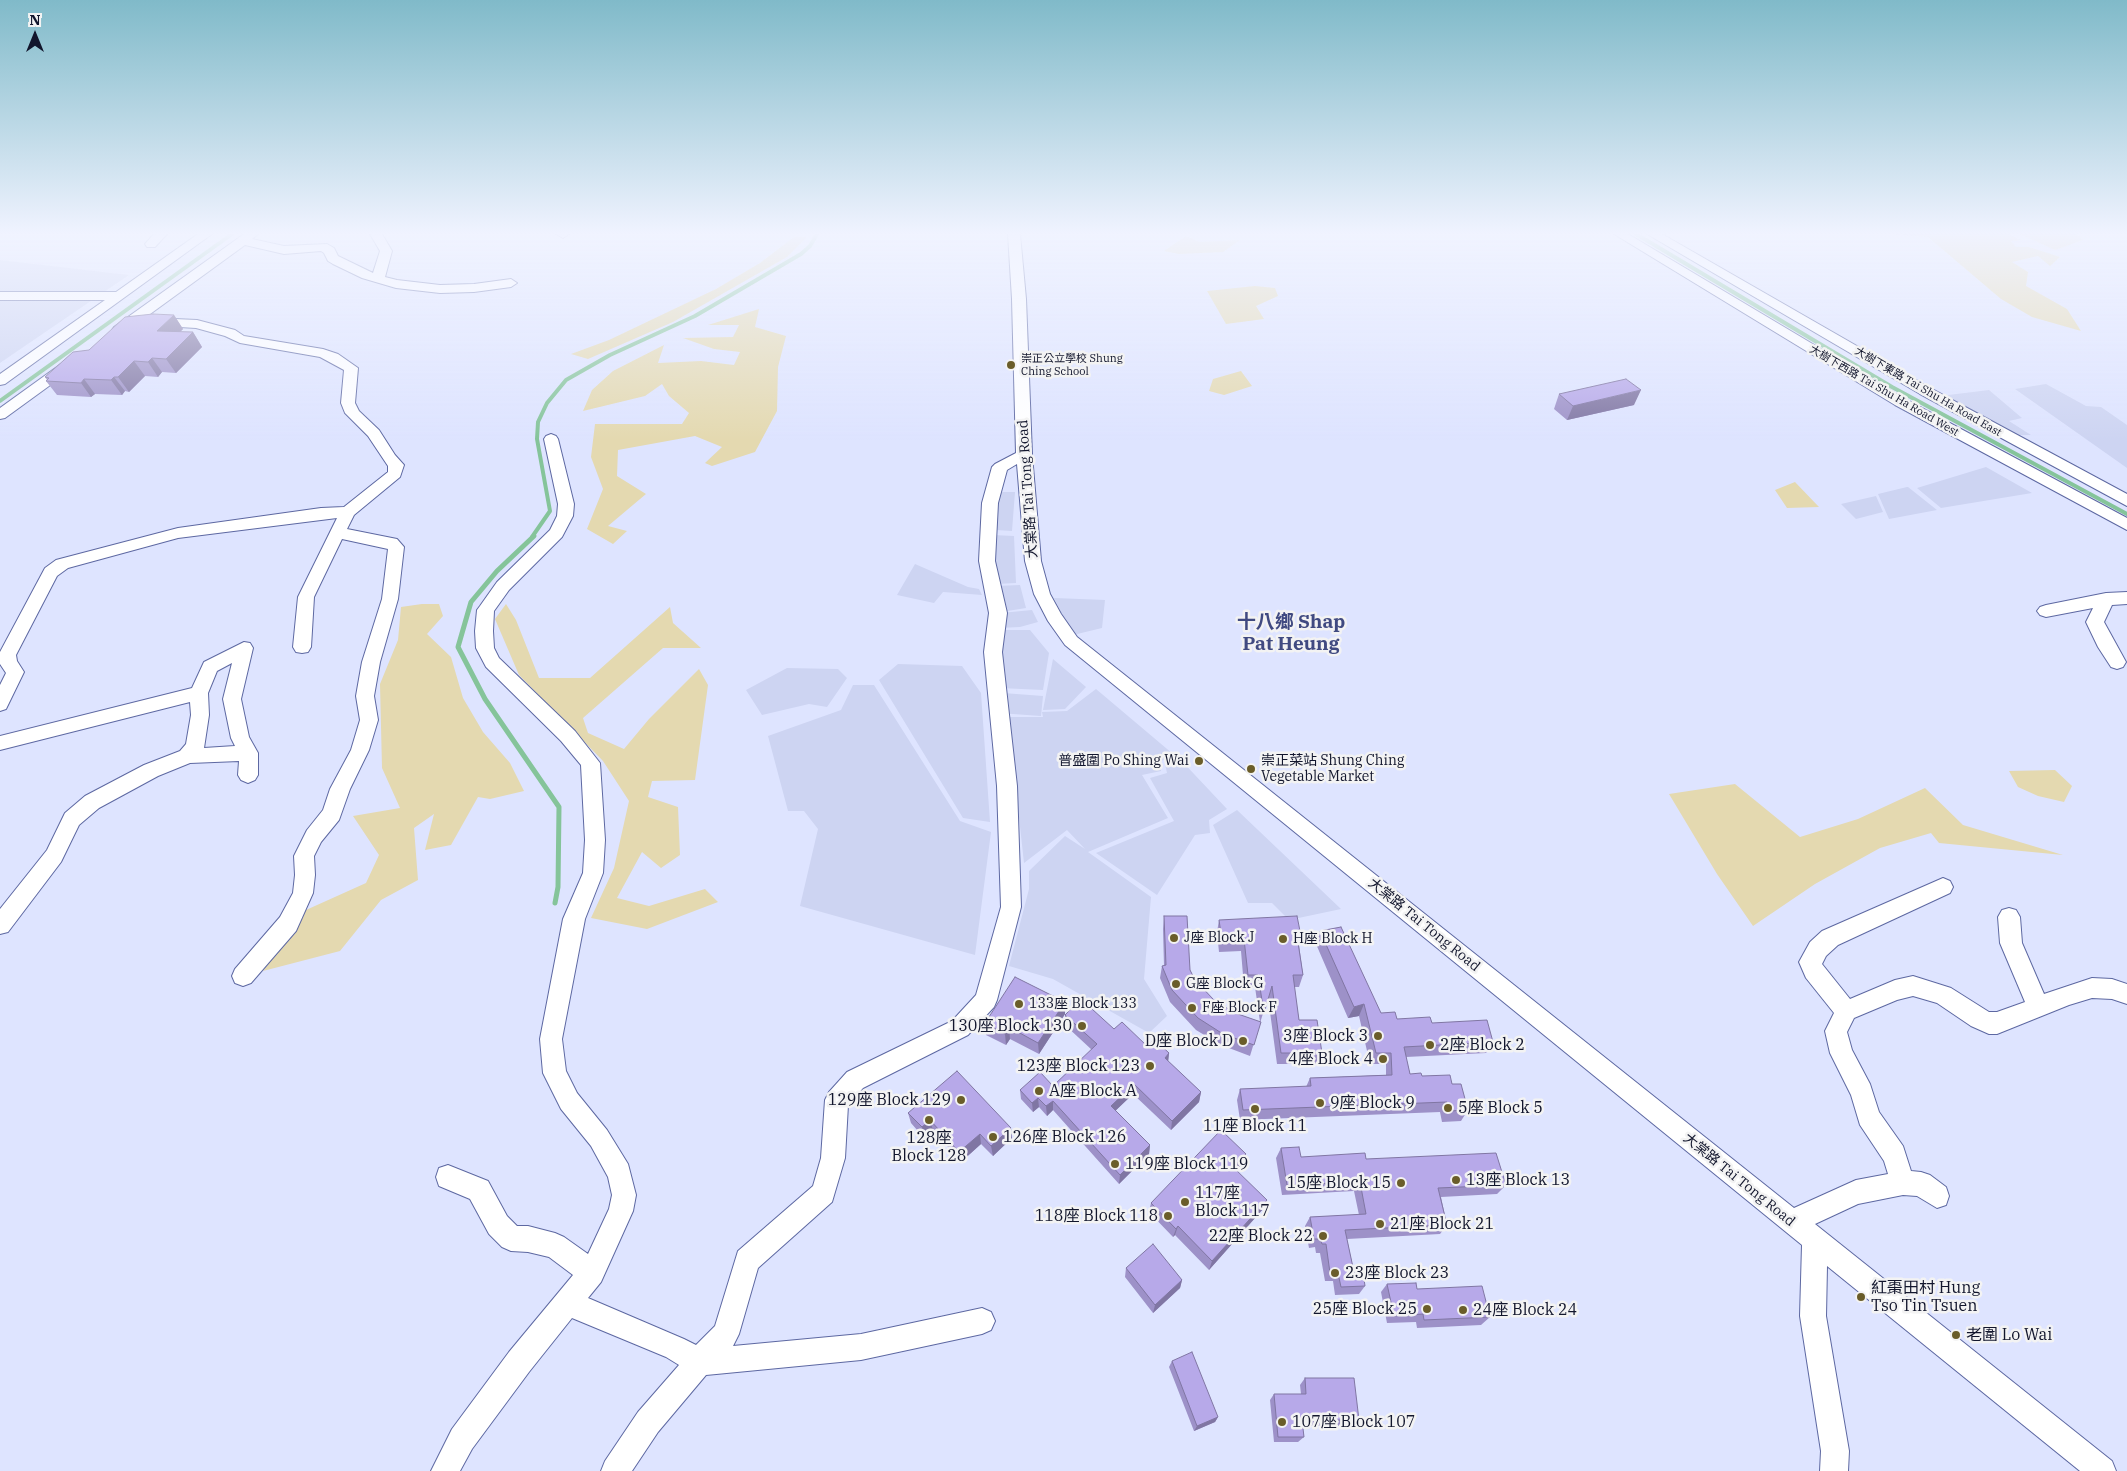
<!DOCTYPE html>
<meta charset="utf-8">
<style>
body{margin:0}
#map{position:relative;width:2127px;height:1471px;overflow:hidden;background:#dee4ff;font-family:"IBM Plex Serif",serif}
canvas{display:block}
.north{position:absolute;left:10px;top:10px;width:50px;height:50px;-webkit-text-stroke:4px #f3f3f3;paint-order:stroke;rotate:0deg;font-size:14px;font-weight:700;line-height:20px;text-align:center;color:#12162d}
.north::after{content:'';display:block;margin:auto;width:18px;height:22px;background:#12162d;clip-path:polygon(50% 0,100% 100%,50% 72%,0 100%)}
</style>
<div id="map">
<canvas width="2127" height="1471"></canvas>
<div class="north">N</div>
</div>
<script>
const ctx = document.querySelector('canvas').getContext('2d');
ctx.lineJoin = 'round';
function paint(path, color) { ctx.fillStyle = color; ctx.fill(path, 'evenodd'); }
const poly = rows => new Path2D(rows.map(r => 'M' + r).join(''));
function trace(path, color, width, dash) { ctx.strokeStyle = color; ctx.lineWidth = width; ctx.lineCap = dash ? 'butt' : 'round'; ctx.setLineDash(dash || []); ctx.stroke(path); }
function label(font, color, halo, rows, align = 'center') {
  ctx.font = font + ' "IBM Plex Serif","Noto Sans TC",serif'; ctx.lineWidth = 5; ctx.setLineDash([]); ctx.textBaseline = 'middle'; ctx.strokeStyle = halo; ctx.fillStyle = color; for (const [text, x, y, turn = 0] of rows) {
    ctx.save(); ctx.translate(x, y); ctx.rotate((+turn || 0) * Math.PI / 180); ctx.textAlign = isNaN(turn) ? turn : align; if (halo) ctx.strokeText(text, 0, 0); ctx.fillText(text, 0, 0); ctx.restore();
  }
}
paint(poly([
 [0,260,129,275,0,363],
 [2046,384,2086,406,2101,407,2127,425,2127,468,2015,389],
 [1989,390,2022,418,2009,421,2031,435,2006,435,1940,396],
 [1986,467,2032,493,1941,508,1917,488],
 [1907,487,1908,487,1937,510,1889,519,1878,494],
 [999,492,1015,492,1012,531,996,530],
 [1876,496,1883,512,1856,519,1841,504],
 [992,535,1014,536,1016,583,996,584],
 [915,564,968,587,979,589,982,595,943,592,934,603,897,595],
 [1020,585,1026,608,1001,612,996,586],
 [1054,598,1105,600,1102,628,1073,635],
 [1032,610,1038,622,1020,627,999,628,1001,613],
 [1004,630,1030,630,1049,653,1043,690,1000,688],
 [1053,659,1086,687,1065,709,1043,710],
 [898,664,962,666,981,693,990,822,963,818,879,680],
 [787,668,838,669,847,678,827,707,809,704,762,715,746,690],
 [853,685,874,685,960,821,991,832,975,955,800,906,818,829,804,811,788,811,768,736,841,710],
 [1096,689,1173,754,1160,762,1161,771,1142,775,1168,818,1088,852,1151,897,1144,979,1167,1016,1149,1033,1053,979,1009,966,1029,889,1029,871,1065,836,1085,849,1067,830,1024,863,1008,717,1043,717,1042,712,1067,711],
 [1003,693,1043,696,1041,716,999,713],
 [1178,757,1227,809,1209,820,1210,833,1195,835,1157,895,1096,853,1174,821,1150,778,1167,773,1165,764],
 [1237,810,1341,909,1289,920,1272,903,1248,903,1213,825]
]), '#cdd4f2');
paint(poly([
 [1895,234,2008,234,2021,240,2011,241,2016,247,2029,247,2060,257,2050,266,2038,256,2012,262,2028,272,2026,286,2067,309,2081,331,2032,317,2001,299,1928,237],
 [2020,234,2077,234,2083,240,2055,250],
 [1186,236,1200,242,1240,240,1223,252,1179,254,1164,251],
 [794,237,807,237,787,257,673,322,588,359,571,354,609,340,716,289,760,263],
 [1255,286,1275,288,1278,296,1256,306,1264,319,1226,324,1207,291],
 [759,309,755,327,786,336,778,367,777,411,755,452,712,466,705,463,722,447,695,436,618,450,617,476,646,494,608,526,627,531,613,544,587,529,603,489,591,457,595,424,682,424,689,413,669,396,662,384,645,396,583,411,592,390,613,371,664,345,658,363,701,361,734,365,740,352,714,349,683,338,733,337,739,325,708,325],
 [1241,371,1252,386,1224,395,1209,391,1213,379],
 [1795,482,1819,507,1787,508,1775,490],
 [422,604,439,604,443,616,427,634,451,657,463,698,483,732,510,763,524,791,490,799,478,797,451,845,425,850,434,814,414,828,418,880,381,900,340,951,263,971,306,910,366,883,379,855,353,816,400,808,382,768,380,684,398,640,401,607],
 [506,604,516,620,539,678,590,678,670,607,673,623,701,648,663,648,583,718,588,733,624,749,649,719,699,669,708,685,695,780,652,781,648,797,678,807,680,855,661,868,642,852,617,898,649,906,705,889,718,902,647,929,591,918,614,868,629,801,603,761,519,675,495,619],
 [2055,770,2072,786,2064,802,2038,796,2018,787,2009,771],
 [1735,784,1800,837,1858,819,1925,788,1963,825,2063,855,1939,843,1931,833,1880,848,1815,884,1753,926,1717,874,1669,794]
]), '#e4d9b0');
trace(poly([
 [1636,234,1892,387,2127,514],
 [0,401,232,234],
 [532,537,550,511,537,439,538,422,547,403,566,380,610,355,695,316,801,254,810,246,817,234]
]), '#85c49a', 4);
trace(poly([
 [534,536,497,571,471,602,458,647,485,699,559,807,558,887,555,903]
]), '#85c49a', 5);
const minor = poly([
 [154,234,167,234,155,247,147,247,145,244,154,234],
 [198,234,212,234,5,384,0,385,0,374,105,300,0,300,0,292,116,292,198,234],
 [244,234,258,234,252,239,284,246,327,244,334,248,338,256,373,273,380,251,370,234,382,234,392,251,385,277,397,280,440,285,474,284,511,279,517,283,511,287,474,292,440,293,396,288,362,278,333,264,328,261,324,253,321,251,284,254,245,245,124,333,114,333,112,330,114,327,244,234],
 [556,234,569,234,563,238,556,234],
 [1008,234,1020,234,1026,299,1032,455,1041,561,1050,594,1061,614,1077,637,1794,1208,1856,1180,1888,1174,1884,1161,1860,1125,1851,1095,1830,1053,1825,1031,1834,1013,1806,978,1799,962,1810,942,1822,931,1943,878,1950,881,1953,887,1950,893,1838,945,1826,956,1822,964,1850,999,1895,980,1913,976,1951,988,1989,1012,1997,1012,2025,1002,2000,943,1998,917,2002,910,2009,908,2016,910,2020,917,2022,943,2044,994,2092,978,2112,979,2127,984,2127,1004,2112,999,2092,998,2069,1005,1997,1034,1989,1034,1971,1026,1937,1003,1913,996,1897,1000,1854,1018,1847,1032,1852,1050,1870,1084,1879,1112,1903,1146,1911,1171,1921,1172,1930,1175,1946,1187,1949,1196,1946,1205,1937,1208,1917,1196,1903,1195,1858,1204,1815,1224,2112,1461,2116,1471,2080,1471,1827,1266,1826,1316,1849,1451,1848,1471,1820,1471,1821,1451,1800,1316,1802,1245,1065,645,1048,621,1034,594,1025,561,1017,464,1007,470,998,503,995,561,1007,613,1002,652,1017,786,1021,907,997,1000,994,1007,968,1035,863,1088,848,1105,845,1158,832,1202,758,1268,739,1334,733,1346,861,1334,982,1308,991,1312,995,1321,991,1330,982,1334,861,1360,706,1375,658,1432,632,1471,601,1471,605,1461,638,1412,679,1365,666,1357,572,1318,529,1372,472,1449,460,1471,431,1471,452,1429,509,1352,573,1275,549,1257,528,1252,511,1251,502,1247,489,1234,470,1199,439,1186,436,1177,439,1168,448,1165,488,1181,507,1216,517,1226,528,1226,555,1233,564,1237,588,1254,609,1209,612,1195,608,1177,591,1146,561,1109,543,1073,540,1039,563,919,583,873,585,840,581,765,561,741,486,667,476,648,475,631,477,610,480,606,497,582,550,530,557,516,558,504,544,439,546,436,551,434,556,436,558,439,574,504,573,516,562,537,509,590,494,611,493,631,494,648,499,658,575,731,600,763,605,840,603,873,585,919,562,1039,566,1071,577,1093,607,1130,628,1164,636,1195,633,1211,601,1282,588,1298,684,1339,696,1345,715,1326,738,1251,813,1186,821,1158,825,1100,829,1092,847,1072,952,1021,976,995,1001,907,997,786,984,652,989,613,979,561,982,503,992,467,995,464,1016,453,1012,299,1008,234],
 [1614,234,1628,234,1905,399,2127,518,2127,530,1895,405,1614,234],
 [1647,234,1662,234,1930,388,2127,494,2127,506,1920,394,1647,234],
 [152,318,197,320,235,330,244,336,323,349,338,354,358,368,355,403,359,411,379,430,395,455,404,465,400,477,354,515,347,529,397,539,404,547,398,599,380,662,374,696,378,720,369,750,350,789,339,820,321,842,314,856,315,875,313,893,296,931,251,983,243,986,235,983,232,976,235,969,280,917,293,893,295,875,294,856,307,830,323,810,330,789,351,750,360,720,356,696,362,662,382,599,388,549,342,539,314,597,311,647,308,652,302,653,296,652,293,647,298,597,337,518,178,538,68,568,57,576,16,655,17,661,24,672,6,709,0,711,0,685,6,673,0,664,0,652,45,568,56,560,178,528,321,508,344,507,388,472,388,466,368,436,345,413,341,403,344,370,320,357,240,343,225,336,196,328,147,325,145,322,147,319,152,318],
 [66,363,73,367,71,370,5,418,0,419,0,408,61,364,66,363],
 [2127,592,2127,604,2112,605,2104,622,2126,662,2123,667,2117,669,2111,667,2098,647,2086,622,2093,608,2046,617,2040,615,2037,611,2040,607,2046,605,2106,593,2127,592],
 [244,642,250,643,253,648,241,699,249,737,258,753,258,775,255,780,248,783,241,780,238,775,239,761,190,763,158,776,99,808,79,825,61,862,8,932,0,934,0,909,47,850,65,813,85,796,144,765,180,751,186,744,191,715,190,702,0,750,0,736,192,688,204,662,244,642],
 [232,663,223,699,231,738,235,746,204,748,209,715,208,693,217,671,232,663]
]);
trace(minor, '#5d68a2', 2);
paint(minor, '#fff');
paint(poly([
 [174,315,183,329,180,332,193,332,202,347,176,373,162,372,158,377,145,376,129,392,125,391,122,395,95,394,91,397,57,395,46,381,47,380,45,377,89,350],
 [1559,394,1634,405,1567,420,1554,409],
 [1164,916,1195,980,1214,1000,1235,1013,1260,1022,1255,987,1244,987,1241,951,1219,952,1217,932,1219,920,1301,936,1299,945,1303,975,1299,987,1294,987,1299,1020,1322,1053,1318,1064,1277,1064,1268,997,1250,1056,1221,1045,1196,1030,1170,1002,1160,978,1162,966,1164,966,1163,929],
 [1320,931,1381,1013,1397,1019,1432,1023,1493,1042,1486,1053,1406,1057,1410,1074,1452,1084,1468,1110,1461,1121,1442,1122,1440,1112,1240,1120,1237,1100,1240,1089,1306,1087,1310,1078,1386,1075,1386,1064,1370,1064,1359,1016,1348,1018,1316,944],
 [1065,1002,1065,1014,1039,1054,1010,1039,1006,1045,986,1035,985,1023],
 [1065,1015,1114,1029,1147,1046,1169,1053,1168,1061,1201,1092,1199,1102,1171,1130,1133,1094,1115,1111,1150,1145,1149,1154,1119,1184,1053,1110,1047,1116,1039,1107,1033,1112,1021,1099,1020,1090,1053,1086,1092,1050,1065,1025],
 [908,1113,1012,1138,993,1156,981,1144,961,1162,933,1130,924,1138,911,1123],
 [1281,1148,1301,1157,1366,1159,1506,1185,1497,1194,1441,1197,1447,1225,1440,1234,1347,1239,1354,1272,1365,1286,1359,1294,1335,1295,1333,1281,1325,1281,1320,1253,1316,1253,1315,1247,1309,1248,1305,1226,1310,1217,1359,1215,1354,1191,1282,1195,1276,1158],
 [1246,1154,1242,1164,1236,1170,1263,1209,1209,1270,1175,1235,1173,1237,1149,1212,1151,1203],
 [1126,1268,1182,1280,1180,1288,1153,1313,1125,1277],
 [1387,1284,1417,1289,1490,1317,1481,1325,1417,1328,1416,1322,1387,1323,1381,1292],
 [1172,1361,1218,1417,1215,1422,1194,1431,1169,1367],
 [1305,1378,1359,1420,1353,1426,1302,1426,1304,1437,1298,1442,1274,1442,1270,1400,1274,1394,1301,1394,1300,1385]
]), '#9d91c8');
paint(poly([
 [174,315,183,329,167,345,157,331],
 [193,332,202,347,176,373,166,359],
 [152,358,162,372,158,377,148,362],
 [134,361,145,376,129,392,118,377],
 [114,377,125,391,122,395,111,380],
 [84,379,95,394,91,397,81,383],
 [1641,390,1634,405,1567,420,1573,406],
 [1065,1002,1065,1014,1039,1054,1038,1043],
 [1364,1004,1359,1016,1348,1018,1354,1007],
 [1009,1027,1010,1039,1006,1045,1005,1034],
 [1169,1053,1168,1063,1165,1058],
 [1134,1084,1133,1094,1110,1116,1111,1106],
 [1201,1092,1199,1102,1171,1130,1172,1121],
 [1038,1098,1039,1107,1033,1112,1032,1103],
 [1053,1101,1053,1110,1047,1116,1046,1106],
 [930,1120,933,1130,924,1138,922,1127],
 [1011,1128,1012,1138,993,1156,991,1146],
 [980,1134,981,1144,961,1162,959,1152],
 [1150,1145,1149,1154,1119,1184,1120,1175],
 [1246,1154,1242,1164,1230,1177,1233,1167],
 [1267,1200,1263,1209,1209,1270,1212,1261],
 [1178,1226,1175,1235,1173,1237,1176,1229],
 [1182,1280,1180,1288,1153,1313,1155,1305],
 [1218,1417,1215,1422,1194,1431,1197,1426]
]), '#8076a3');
const building = poly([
 [153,314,174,315,157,331,193,332,166,359,152,358,148,362,134,361,118,377,114,377,111,380,84,379,81,383,46,381,49,378,45,377,73,352,89,350,125,317,153,314],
 [1626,379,1641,390,1573,406,1559,394,1626,379],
 [1164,916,1187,916,1190,970,1195,980,1214,1000,1235,1013,1261,1022,1254,1045,1223,1034,1198,1018,1172,990,1162,966,1166,965,1164,916],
 [1297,916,1301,936,1297,936,1303,975,1293,975,1299,1020,1317,1020,1322,1053,1281,1053,1272,986,1264,1013,1258,975,1248,975,1244,939,1222,940,1219,920,1297,916],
 [1341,927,1381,1013,1395,1012,1397,1019,1430,1017,1432,1023,1487,1020,1493,1042,1404,1047,1410,1074,1421,1073,1422,1076,1450,1075,1452,1084,1461,1084,1468,1110,1449,1111,1447,1102,1243,1110,1240,1089,1311,1086,1310,1078,1392,1075,1391,1053,1376,1053,1364,1004,1354,1007,1320,931,1341,927],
 [1015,977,1065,1002,1038,1043,1009,1027,1005,1034,985,1023,1015,977],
 [1081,999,1114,1029,1122,1022,1147,1046,1154,1039,1169,1053,1165,1058,1201,1092,1172,1121,1134,1084,1111,1106,1150,1145,1120,1175,1053,1101,1046,1106,1038,1098,1032,1103,1020,1090,1040,1072,1053,1086,1097,1044,1065,1015,1081,999],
 [957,1071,1011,1128,991,1146,980,1134,959,1152,930,1120,922,1127,908,1113,957,1071],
 [1221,1130,1246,1154,1233,1167,1267,1200,1212,1261,1178,1226,1176,1229,1151,1203,1221,1130],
 [1299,1147,1301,1157,1365,1153,1366,1159,1496,1153,1506,1185,1438,1188,1447,1225,1345,1230,1354,1272,1363,1272,1365,1286,1341,1287,1338,1273,1330,1273,1326,1244,1322,1244,1320,1239,1314,1239,1310,1217,1366,1214,1360,1182,1287,1185,1281,1148,1299,1147],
 [1153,1244,1182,1280,1155,1305,1126,1268,1153,1244],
 [1416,1283,1417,1289,1482,1286,1490,1317,1424,1320,1423,1314,1394,1316,1387,1284,1416,1283],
 [1192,1352,1218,1417,1197,1426,1172,1361,1192,1352],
 [1305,1378,1354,1378,1359,1420,1302,1420,1304,1437,1278,1437,1274,1394,1306,1394,1305,1378]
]);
paint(building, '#b7a9e9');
trace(building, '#8076a3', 1);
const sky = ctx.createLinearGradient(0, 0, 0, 440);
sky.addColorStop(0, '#80bac9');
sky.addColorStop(0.53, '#f0f3ff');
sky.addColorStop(1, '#f0f3ff00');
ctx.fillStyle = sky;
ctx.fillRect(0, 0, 2127, 440);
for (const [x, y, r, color] of [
 [1011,365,5,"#6a5d2a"],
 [1199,761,5,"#6a5d2a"],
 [1251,769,5,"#6a5d2a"],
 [1174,938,5,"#6a5d2a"],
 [1283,939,5,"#6a5d2a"],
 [1176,984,5,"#6a5d2a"],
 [1019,1004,5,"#6a5d2a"],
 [1192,1008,5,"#6a5d2a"],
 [1082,1026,5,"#6a5d2a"],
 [1378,1036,5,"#6a5d2a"],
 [1243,1041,5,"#6a5d2a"],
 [1430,1045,5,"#6a5d2a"],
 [1383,1059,5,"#6a5d2a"],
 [1150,1066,5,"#6a5d2a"],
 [1039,1091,5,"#6a5d2a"],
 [961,1100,5,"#6a5d2a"],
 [1320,1103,5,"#6a5d2a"],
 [1448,1108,5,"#6a5d2a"],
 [1255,1109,5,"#6a5d2a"],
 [929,1120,5,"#6a5d2a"],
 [993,1137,5,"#6a5d2a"],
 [1115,1164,5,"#6a5d2a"],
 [1456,1180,5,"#6a5d2a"],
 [1401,1183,5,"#6a5d2a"],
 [1185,1202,5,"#6a5d2a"],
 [1168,1216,5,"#6a5d2a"],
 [1380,1224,5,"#6a5d2a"],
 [1323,1236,5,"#6a5d2a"],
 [1335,1273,5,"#6a5d2a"],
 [1861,1297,5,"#6a5d2a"],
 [1427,1309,5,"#6a5d2a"],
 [1463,1310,5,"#6a5d2a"],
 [1956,1335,5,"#6a5d2a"],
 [1282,1422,5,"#6a5d2a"]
]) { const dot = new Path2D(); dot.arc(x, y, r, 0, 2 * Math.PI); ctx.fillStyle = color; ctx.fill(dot); trace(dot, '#f3f3f3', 2); }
label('11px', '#12162d', '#f3f3f3', [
 ["崇正公立學校 Shung",1021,359],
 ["Ching School",1021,372]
], 'left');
label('11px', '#12162d', '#f3f3f3', [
 ["大樹下西路 Tai Shu Ha Road West",1884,391,30],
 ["大樹下東路 Tai Shu Ha Road East",1928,392,30]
]);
label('14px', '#12162d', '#f3f3f3', [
 ["大棠路 Tai Tong Road",1028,489,-94],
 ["大棠路 Tai Tong Road",1424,925,39],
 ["大棠路 Tai Tong Road",1739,1180,39]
]);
label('14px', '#12162d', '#f3f3f3', [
 ["普盛圍 Po Shing Wai",1189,761,"right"],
 ["崇正菜站 Shung Ching",1261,761],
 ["Vegetable Market",1261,777],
 ["J座 Block J",1184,938],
 ["H座 Block H",1293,939],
 ["G座 Block G",1186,984],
 ["133座 Block 133",1029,1004],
 ["F座 Block F",1202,1008]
], 'left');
label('16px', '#12162d', '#f3f3f3', [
 ["130座 Block 130",1072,1026,"right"],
 ["3座 Block 3",1368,1036,"right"],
 ["D座 Block D",1233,1041,"right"],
 ["2座 Block 2",1440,1045],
 ["4座 Block 4",1373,1059,"right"],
 ["123座 Block 123",1140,1066,"right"],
 ["A座 Block A",1049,1091],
 ["129座 Block 129",951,1100,"right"],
 ["9座 Block 9",1330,1103],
 ["5座 Block 5",1458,1108],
 ["11座 Block 11",1255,1126,"center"],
 ["126座 Block 126",1003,1137],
 ["128座",929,1138,"center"],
 ["Block 128",929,1156,"center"],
 ["119座 Block 119",1125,1164],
 ["13座 Block 13",1466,1180],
 ["15座 Block 15",1391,1183,"right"],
 ["117座",1195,1193],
 ["Block 117",1195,1211],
 ["118座 Block 118",1158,1216,"right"],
 ["21座 Block 21",1390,1224],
 ["22座 Block 22",1313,1236,"right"],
 ["23座 Block 23",1345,1273],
 ["紅棗田村 Hung",1871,1288],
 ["Tso Tin Tsuen",1871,1306],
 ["25座 Block 25",1417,1309,"right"],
 ["24座 Block 24",1473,1310],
 ["老圍 Lo Wai",1966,1335],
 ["107座 Block 107",1292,1422]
], 'left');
label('bold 19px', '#404a81', '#f3f3f3', [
 ["十八鄉 Shap",1291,623],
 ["Pat Heung",1291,645]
]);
</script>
